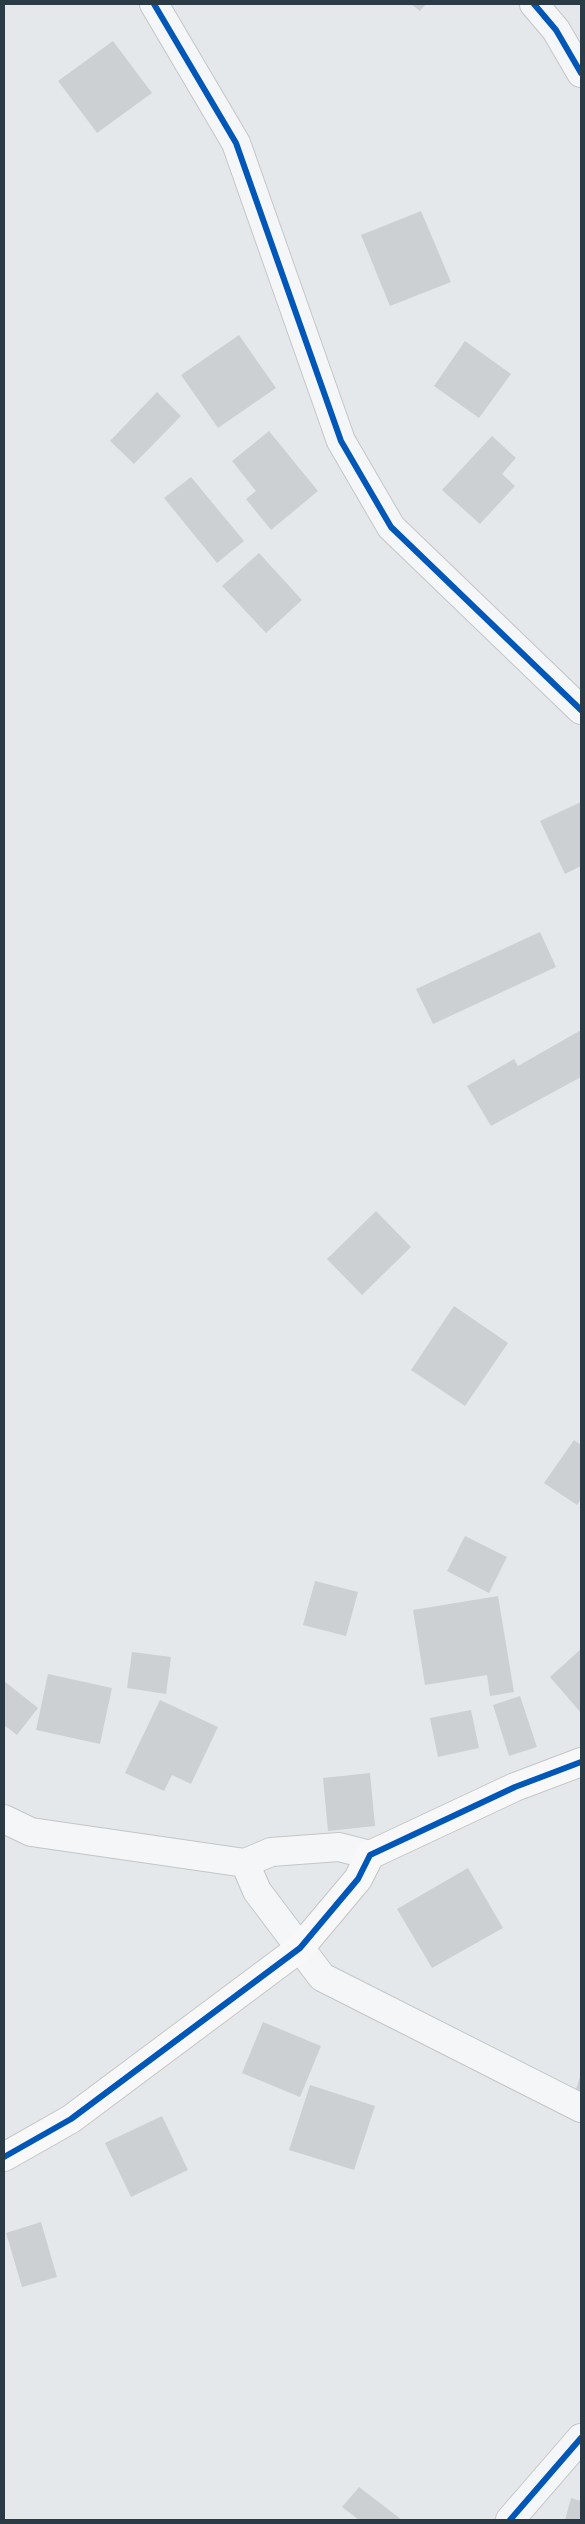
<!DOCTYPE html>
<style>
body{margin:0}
#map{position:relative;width:585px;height:2524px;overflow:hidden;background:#e5e8ea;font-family:"Asap Condensed",sans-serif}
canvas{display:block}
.frame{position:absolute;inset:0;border:5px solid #2a3b45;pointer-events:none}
</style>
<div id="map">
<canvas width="585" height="2524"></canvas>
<div class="frame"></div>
</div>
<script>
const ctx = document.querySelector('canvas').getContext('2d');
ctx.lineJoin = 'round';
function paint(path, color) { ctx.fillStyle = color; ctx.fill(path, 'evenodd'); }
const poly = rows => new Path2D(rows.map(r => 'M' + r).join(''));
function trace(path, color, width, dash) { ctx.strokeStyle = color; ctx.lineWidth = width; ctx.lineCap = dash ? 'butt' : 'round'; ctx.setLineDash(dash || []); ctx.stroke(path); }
paint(poly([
 [411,4,426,4,420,11],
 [113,41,152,93,97,133,58,81],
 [421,211,451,282,390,306,361,235],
 [239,335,276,388,218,428,181,375],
 [465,341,511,374,479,418,434,386],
 [157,392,181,416,134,464,110,441],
 [269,431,318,491,271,530,246,499,256,491,232,461],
 [492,436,516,458,502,474,515,486,480,524,442,490],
 [191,477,244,541,217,563,164,498],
 [259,553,302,600,266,633,222,586],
 [581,802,581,866,565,874,540,821],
 [540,932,556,967,433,1024,416,989],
 [581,1030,581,1077,491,1126,467,1086,514,1059,518,1066],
 [376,1211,411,1247,362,1295,327,1259],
 [454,1306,508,1343,465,1406,411,1370],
 [574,1440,581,1445,581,1499,577,1505,544,1483],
 [465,1536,507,1557,489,1593,447,1571],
 [315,1581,358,1592,346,1636,303,1625],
 [498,1596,514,1692,490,1696,487,1675,425,1685,413,1610],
 [581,1649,581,1713,550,1677],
 [132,1652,171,1657,166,1694,127,1688],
 [48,1674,112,1688,100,1744,36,1730],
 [4,1681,38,1708,17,1735,4,1725],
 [520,1696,537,1747,509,1756,493,1705],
 [160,1700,218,1727,191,1784,172,1775,164,1791,125,1773],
 [471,1710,479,1748,438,1757,430,1718],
 [370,1773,375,1826,328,1831,323,1778],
 [468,1868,503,1928,432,1968,397,1909],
 [263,2022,321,2046,300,2097,242,2073],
 [581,2074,581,2094,575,2092],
 [310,2085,375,2106,354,2170,289,2150],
 [162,2116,188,2170,131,2197,105,2143],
 [41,2222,57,2277,22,2287,6,2233],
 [359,2487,402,2520,359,2520,342,2507],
 [571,2498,581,2501,581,2520,565,2520]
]), '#cdd0d3');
const street = poly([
 [154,4,236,143,341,441,391,527,581,710],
 [534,4,556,30,581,73],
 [4,1819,31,1832,245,1863,271,1852,339,1847,370,1855],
 [245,1863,257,1891,322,1977,581,2108],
 [510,2520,581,2438]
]);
const secondary = poly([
 [4,2157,71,2119,300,1948,358,1879,370,1855,515,1787,581,1762]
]);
trace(street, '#c3c6c8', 30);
trace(secondary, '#c3c6c8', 30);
trace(street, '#f5f6f7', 28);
trace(secondary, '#f8f8f8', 28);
trace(poly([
 [154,4,236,143,341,441,391,527,581,710],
 [534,4,556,30,581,73],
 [4,2157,71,2119,300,1948,358,1879,370,1855,515,1787,581,1762],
 [510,2520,581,2438]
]), '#0057b8', 6);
</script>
